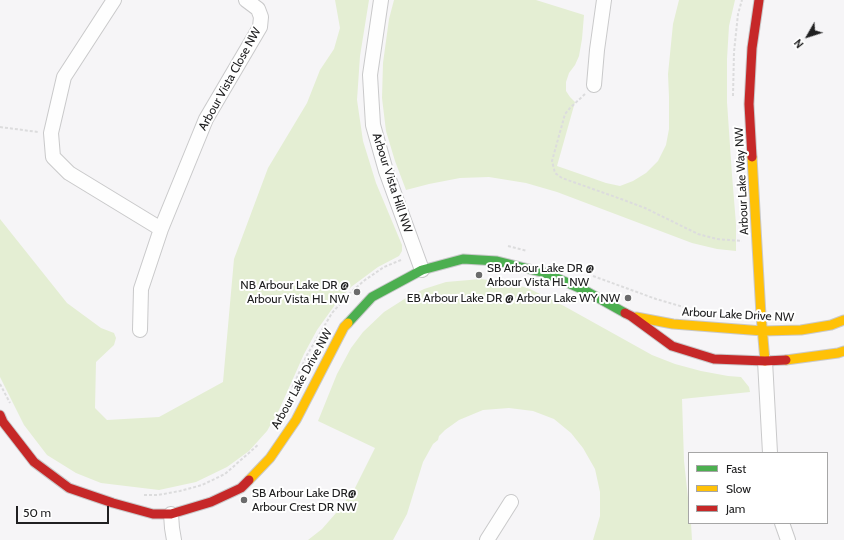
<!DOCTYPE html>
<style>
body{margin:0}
#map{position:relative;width:844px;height:540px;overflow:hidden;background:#f6f5f7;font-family:Cabin,sans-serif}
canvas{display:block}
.legend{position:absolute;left:688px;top:452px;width:140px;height:72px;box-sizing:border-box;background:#fff;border:1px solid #a6a6a6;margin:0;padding:5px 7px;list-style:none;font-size:12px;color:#202021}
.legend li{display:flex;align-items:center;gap:8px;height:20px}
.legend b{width:20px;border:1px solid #a6a6a6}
.north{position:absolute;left:788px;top:16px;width:40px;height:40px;-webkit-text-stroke:3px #fff;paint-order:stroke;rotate:231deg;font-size:11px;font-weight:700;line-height:16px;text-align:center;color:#202021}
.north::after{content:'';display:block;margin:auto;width:14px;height:18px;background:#202021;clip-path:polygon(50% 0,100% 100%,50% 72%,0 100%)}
.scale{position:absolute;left:16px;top:506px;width:93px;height:18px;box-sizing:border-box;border:2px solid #202021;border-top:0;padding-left:5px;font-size:12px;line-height:14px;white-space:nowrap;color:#202021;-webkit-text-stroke:3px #fff;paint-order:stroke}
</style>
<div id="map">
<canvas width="844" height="540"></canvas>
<ul class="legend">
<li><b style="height:5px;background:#4caf50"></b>Fast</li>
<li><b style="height:5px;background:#ffc107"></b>Slow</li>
<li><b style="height:5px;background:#c62828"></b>Jam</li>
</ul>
<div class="north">N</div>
<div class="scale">50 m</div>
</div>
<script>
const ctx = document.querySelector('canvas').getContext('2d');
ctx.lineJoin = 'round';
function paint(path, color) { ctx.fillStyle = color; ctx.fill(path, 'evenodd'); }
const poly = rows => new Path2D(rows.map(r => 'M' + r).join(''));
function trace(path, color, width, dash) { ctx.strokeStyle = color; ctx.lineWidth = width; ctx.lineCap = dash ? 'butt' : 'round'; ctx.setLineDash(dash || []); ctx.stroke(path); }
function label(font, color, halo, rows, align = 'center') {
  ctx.font = font + ' Cabin,sans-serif'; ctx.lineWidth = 4; ctx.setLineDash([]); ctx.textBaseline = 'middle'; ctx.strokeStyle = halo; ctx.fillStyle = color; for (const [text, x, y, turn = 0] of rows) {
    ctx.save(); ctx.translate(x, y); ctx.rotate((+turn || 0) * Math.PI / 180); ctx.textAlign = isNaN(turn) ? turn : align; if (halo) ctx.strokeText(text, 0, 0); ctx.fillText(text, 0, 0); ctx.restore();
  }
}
paint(poly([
 [335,0,369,0,360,56,357,100,363,141,376,183,402,245,402,251,399,256,378,267,351,287,337,302,317,330,304,354,279,410,267,431,249,451,227,467,196,482,159,490,101,483,76,473,47,455,24,425,0,377,0,219,67,303,101,328,114,333,116,338,114,345,96,362,95,408,107,420,159,417,223,382,234,259,268,168,307,103,320,70,334,49,340,28],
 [394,0,536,0,584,15,582,39,579,56,575,65,569,73,566,82,566,91,570,97,575,102,557,166,606,183,620,186,633,181,646,173,658,161,666,145,669,129,669,97,668,74,673,24,679,0,735,0,729,26,727,59,727,102,732,175,736,224,736,251,717,249,692,243,557,192,526,183,489,177,460,178,429,184,406,190,395,161,386,131,382,98,383,63,389,19],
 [481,279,511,283,530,289,564,306,652,355,675,364,701,371,728,376,741,377,749,387,750,392,682,399,684,461,689,507,689,523,691,523,692,540,593,540,600,516,600,492,595,469,583,448,571,433,554,419,533,411,509,408,483,410,459,420,445,430,439,436,438,440,433,444,423,462,407,514,393,540,308,540,322,529,336,513,354,490,375,448,318,421,337,374,351,348,363,332,384,312,406,298,424,289,446,282]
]), '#e4eed3');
const street = poly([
 [114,0,64,77,51,133,53,157,69,173,161,229],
 [381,0,370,75,373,125,386,171,422,270],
 [594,85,597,50,604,0],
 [140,330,141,289,161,229,206,119,260,27,261,17,258,9,246,0],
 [765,361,770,453],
 [171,514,172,528,174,540],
 [782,523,788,540],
 [487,540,511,502]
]);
const fast = poly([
 [348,323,372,297,422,270,463,259,497,261,545,273,584,290,625,313]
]);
const slow = poly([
 [752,157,761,315,765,361],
 [636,317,673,324,763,331,801,330,831,325,844,320],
 [786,360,838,353,844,351],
 [249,480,270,458,296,420,344,327,348,323]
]);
const jam = poly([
 [752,157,749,104,752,48,759,0],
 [625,313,631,316,672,346,714,359,765,361,786,360],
 [0,415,3,422,34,462,69,488,113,503,153,514,171,514,211,502,241,488,249,480]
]);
trace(street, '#c9c9ca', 16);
trace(fast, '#c9c9ca', 11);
trace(slow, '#c9c9ca', 11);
trace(jam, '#c9c9ca', 11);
trace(poly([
 [585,94,570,108,565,114,552,161,555,173,562,178,621,199,645,208,698,234,717,239,742,241],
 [733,96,734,52,738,14,742,0],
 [0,127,38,132],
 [508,246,527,251],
 [593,276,656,299,687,308],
 [0,384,10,403],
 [284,406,307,355,332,313,351,292,365,280,384,267,401,260],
 [144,495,158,495,180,491,202,485,225,474,259,444]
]), '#dcdcdd', 2, [3, 2]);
trace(street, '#fefefe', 14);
trace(fast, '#4caf50', 9);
trace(slow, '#ffc107', 9);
trace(jam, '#c62828', 9);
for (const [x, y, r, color] of [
 [479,275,4,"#6b6b6c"],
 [357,292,4,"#6b6b6c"],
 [628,298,4,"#6b6b6c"],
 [244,500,4,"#6b6b6c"]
]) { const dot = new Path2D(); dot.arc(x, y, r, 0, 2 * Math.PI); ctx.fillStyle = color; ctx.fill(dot); trace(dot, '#fff', 1.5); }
label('12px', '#202021', '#fff', [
 ["Arbour Vista Close NW",230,79,-61],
 ["Arbour Lake Way NW",742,181,-93],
 ["Arbour Vista Hill NW",392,183,72],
 ["Arbour Lake Drive NW",738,315,3],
 ["Arbour Lake Drive NW",302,379,-61]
]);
label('12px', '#202021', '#fff', [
 ["SB Arbour Lake DR @",487,268],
 ["Arbour Vista HL NW",487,282],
 ["NB Arbour Lake DR @",349,285,"right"],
 ["Arbour Vista HL NW",349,299,"right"],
 ["EB Arbour Lake DR @ Arbour Lake WY NW",620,298,"right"],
 ["SB Arbour Lake DR@",252,493],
 ["Arbour Crest DR NW",252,507]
], 'left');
</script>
